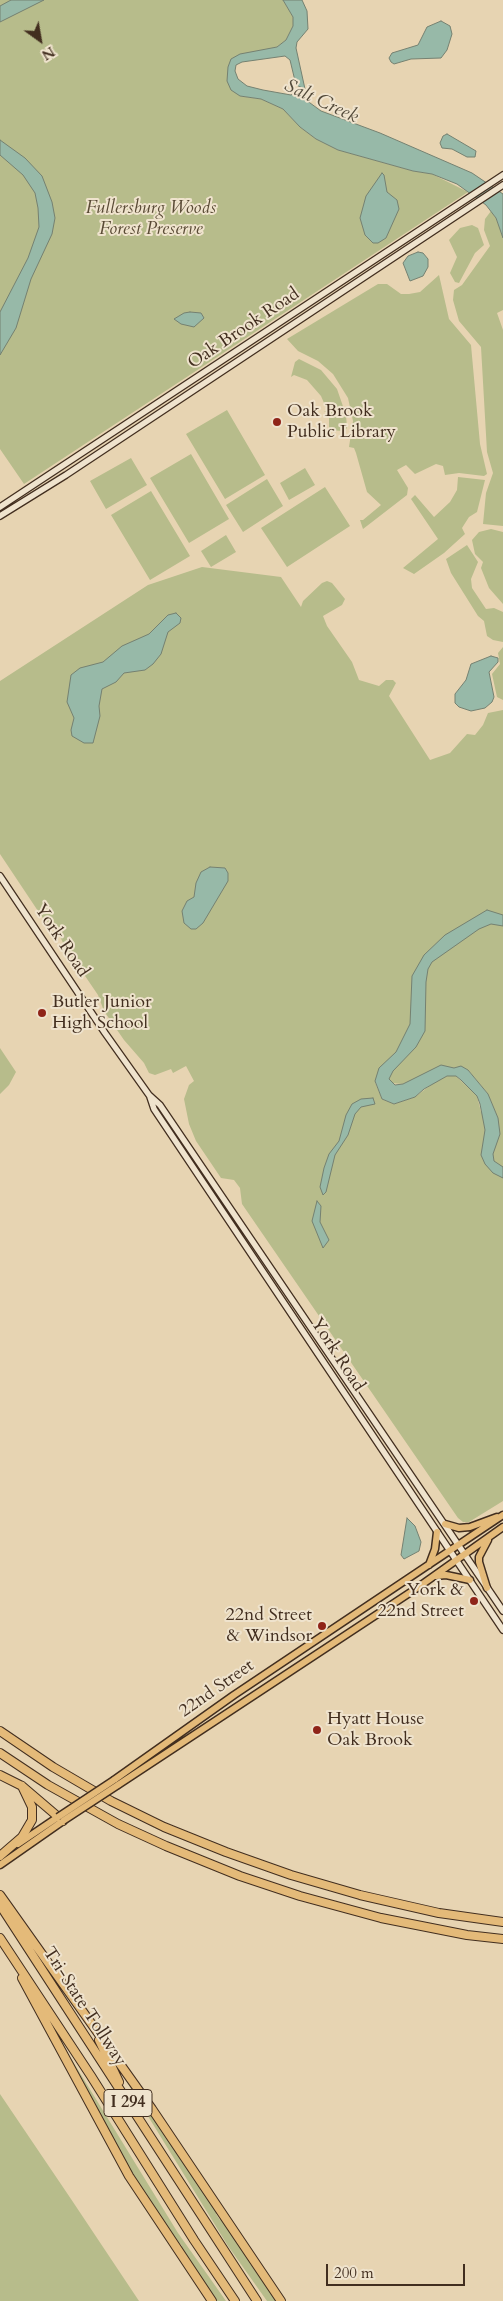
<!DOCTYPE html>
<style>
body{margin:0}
#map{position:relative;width:503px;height:2301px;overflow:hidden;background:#e7d4b2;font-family:Cardo,serif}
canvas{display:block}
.north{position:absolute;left:15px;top:15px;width:50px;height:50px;-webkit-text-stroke:4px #efe3cd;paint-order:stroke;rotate:148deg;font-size:14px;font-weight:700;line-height:20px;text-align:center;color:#422e1f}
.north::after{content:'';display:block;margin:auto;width:18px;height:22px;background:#422e1f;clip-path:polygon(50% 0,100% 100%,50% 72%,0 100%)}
.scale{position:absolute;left:326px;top:2264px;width:139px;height:22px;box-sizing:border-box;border:2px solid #422e1f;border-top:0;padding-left:6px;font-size:15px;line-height:18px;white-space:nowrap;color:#422e1f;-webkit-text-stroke:4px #efe3cd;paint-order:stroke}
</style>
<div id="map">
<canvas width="503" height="2301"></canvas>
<div class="north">N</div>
<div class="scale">200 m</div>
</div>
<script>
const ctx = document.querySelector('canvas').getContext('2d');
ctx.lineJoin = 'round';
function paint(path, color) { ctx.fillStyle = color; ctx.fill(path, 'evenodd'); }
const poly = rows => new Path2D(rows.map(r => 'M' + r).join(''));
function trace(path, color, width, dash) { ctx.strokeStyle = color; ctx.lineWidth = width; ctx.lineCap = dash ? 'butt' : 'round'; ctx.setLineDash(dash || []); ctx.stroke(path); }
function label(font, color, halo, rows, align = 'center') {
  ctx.font = font + ' Cardo,serif'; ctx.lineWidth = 4; ctx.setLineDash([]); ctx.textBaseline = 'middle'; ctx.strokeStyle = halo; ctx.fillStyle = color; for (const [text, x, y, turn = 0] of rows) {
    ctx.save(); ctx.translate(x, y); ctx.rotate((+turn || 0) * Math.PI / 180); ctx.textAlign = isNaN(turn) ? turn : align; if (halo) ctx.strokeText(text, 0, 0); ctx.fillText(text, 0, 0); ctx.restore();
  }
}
paint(poly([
 [0,0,283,0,293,17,293,26,286,40,277,47,231,59,240,96,261,99,283,109,300,127,316,139,338,150,413,171,432,174,468,192,24,484,0,449],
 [491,211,496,218,503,238,503,310,497,313,503,330,503,526,483,524,486,493,493,473,487,452,481,347,459,321,453,300,454,290,462,285,490,246,484,230,485,219],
 [472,225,478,228,484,245,475,253,459,283,455,282,450,273,457,257,449,240,460,228],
 [439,275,449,319,471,345,480,444,487,474,484,476,459,473,445,475,443,466,436,464,415,474,406,465,397,470,408,488,407,495,363,529,360,520,363,520,381,505,367,492,356,453,354,448,349,447,353,421,348,398,333,374,318,361,298,351,287,339,378,284,387,284,401,294,409,294,420,292],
 [299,359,321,370,337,389,346,415,347,428,344,431,326,430,329,428,329,415,328,412,324,412,327,410,321,396,307,380,294,375,291,377,295,362],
 [227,410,265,475,225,499,186,434],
 [191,454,229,519,189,543,150,478],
 [131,458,147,485,106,509,90,481],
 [305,468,315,485,289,500,280,483],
 [458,477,485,480,477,512,469,517,462,528,465,534,444,553,414,574,403,568,438,539,411,499,415,495,434,517,450,502,457,490],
 [267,479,283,506,243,532,226,505],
 [325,487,350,526,287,567,261,528],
 [151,491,190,556,150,580,111,515],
 [491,529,503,532,503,604,489,588,481,568,483,562,475,554,472,540,479,532],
 [226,535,236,552,211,567,201,551],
 [467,545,478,562,471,579,472,588,486,609,494,608,503,612,503,642,493,640,487,636,484,621,478,616,451,573,446,559],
 [202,567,281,577,301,607,303,601,322,583,327,581,332,583,345,599,342,605,323,616,327,626,352,662,359,680,379,686,386,680,393,680,396,683,389,696,430,760,450,753,467,734,475,735,483,725,488,713,503,710,503,1501,469,1522,463,1522,458,1518,242,1204,240,1188,234,1180,221,1178,196,1141,189,1124,184,1099,189,1085,194,1081,186,1066,173,1073,171,1069,155,1075,149,1073,144,1063,124,1040,104,1011,98,995,64,945,57,930,42,917,0,854,0,681,148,585],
 [454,1068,468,1070,488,1094,498,1119,481,1112,477,1096,456,1076,447,1076,437,1080,415,1097,394,1104,382,1099,375,1082,403,1084],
 [503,647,503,700,497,697,492,674,500,664,498,653],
 [0,1048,16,1072,9,1085,0,1094],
 [64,2047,178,2233,226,2301,217,2301,180,2248,182,2246,177,2240,174,2241,122,2158],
 [114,2061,218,2212,216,2214,220,2220,224,2218,251,2265,276,2301,267,2301,228,2246],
 [0,2094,71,2199,139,2301,0,2301]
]), '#b7bc8b');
const water = poly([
 [11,0,44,0,0,22,0,6,11,0],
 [283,0,302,0,307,11,308,29,297,42,296,48,305,89,296,85,290,60,285,56,242,62,236,65,235,71,238,79,247,86,263,90,291,95,299,91,304,93,306,100,321,111,380,133,472,173,503,194,503,238,496,218,486,205,457,184,432,174,413,171,338,150,316,139,300,127,283,109,261,99,240,96,231,90,227,81,228,67,231,59,240,54,277,47,286,40,293,26,293,17,283,0],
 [441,21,450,26,452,34,447,50,441,58,411,59,394,64,391,62,389,58,392,53,418,45,427,27,441,21],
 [447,134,476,151,475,157,467,157,452,149,442,148,440,143,443,136,447,134],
 [0,140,25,158,42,176,52,202,55,218,52,234,31,279,16,328,0,355,0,312,28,258,39,227,38,208,35,193,23,175,0,155,0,140],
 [382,173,384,175,387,192,397,200,399,209,386,238,378,243,373,243,365,235,360,218,366,196,382,173],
 [418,252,423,253,428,259,428,267,423,276,410,281,403,263,408,256,418,252],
 [190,312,201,313,204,318,194,327,181,324,174,319,184,313,190,312],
 [176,613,181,618,180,623,168,632,161,654,153,664,145,670,124,673,116,682,102,689,99,706,100,716,93,743,84,743,72,736,71,730,74,718,67,702,71,675,80,668,103,662,122,646,149,634,168,615,176,613],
 [491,656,498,658,498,662,489,672,494,697,492,702,485,708,471,711,459,707,455,703,455,694,466,680,471,664,491,656],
 [210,867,225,868,228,873,228,881,203,923,196,929,191,929,184,923,182,911,187,901,194,897,196,883,201,872,210,867],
 [487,910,503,915,503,926,491,924,479,929,432,962,428,969,426,982,425,1031,416,1047,393,1071,389,1079,395,1085,403,1084,441,1065,454,1068,461,1066,468,1070,488,1094,498,1118,500,1134,493,1154,494,1161,503,1167,503,1178,493,1173,485,1164,481,1155,485,1130,480,1104,477,1096,461,1080,456,1076,447,1076,424,1089,415,1097,394,1104,382,1099,375,1081,379,1068,396,1052,410,1024,412,976,424,955,445,935,487,910],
 [373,1098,375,1104,361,1107,355,1114,348,1135,335,1155,326,1192,323,1195,320,1187,324,1168,329,1154,339,1141,346,1115,352,1104,361,1099,373,1098],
 [317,1201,321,1206,320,1222,329,1240,323,1248,312,1221,317,1201],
 [407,1518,415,1526,421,1542,419,1551,404,1559,401,1555,407,1518]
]);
paint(water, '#97b9a8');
trace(water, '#758171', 1);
const secondary = poly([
 [0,507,503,175],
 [0,516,66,475,503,185],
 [0,876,105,1033,149,1095,160,1105,503,1611],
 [150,1097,154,1109,503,1630]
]);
const primary = poly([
 [445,1524,459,1528,470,1527,497,1517],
 [429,1565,435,1549,437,1532],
 [436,1576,446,1575,470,1580],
 [487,1588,479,1562,479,1557,488,1540],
 [114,1780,234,1695,503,1515],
 [118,1785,417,1588,503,1527],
 [18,1844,58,1817],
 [0,1865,63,1821]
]);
const motorway = poly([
 [0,1731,53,1767,111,1801,164,1827,226,1852,291,1875,360,1895,439,1913,503,1922],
 [0,1753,48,1785,118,1824,166,1846,240,1876,300,1896,381,1918,467,1935,503,1939],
 [0,1775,22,1786,63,1821],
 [0,1856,22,1837,32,1820,32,1807,22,1786],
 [0,1895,152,2109,281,2301],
 [0,1905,257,2301],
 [0,1938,91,2076,194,2240,235,2301],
 [22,1978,129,2176,212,2301],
 [99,2040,119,2082]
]);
trace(secondary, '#422e1f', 8);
trace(primary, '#422e1f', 9);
trace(motorway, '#422e1f', 10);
trace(secondary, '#efe3cd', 5.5);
trace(primary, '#e4ba79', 6);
trace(motorway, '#e4ba79', 8);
const primaryBridge = poly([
 [58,1817,114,1780],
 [63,1821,118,1785]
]);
trace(primaryBridge, '#422e1f', 9, []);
trace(primaryBridge, '#e4ba79', 6);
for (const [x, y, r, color] of [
 [277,422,5,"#8f2418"],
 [42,1013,5,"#8f2418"],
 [474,1601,5,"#8f2418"],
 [322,1626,5,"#8f2418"],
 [317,1730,5,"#8f2418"]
]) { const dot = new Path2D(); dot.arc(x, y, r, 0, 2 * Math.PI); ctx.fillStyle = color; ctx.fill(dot); trace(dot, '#efe3cd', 2); }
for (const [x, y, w] of [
 [128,2103,48]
]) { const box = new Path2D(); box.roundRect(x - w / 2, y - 13.5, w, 27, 4); ctx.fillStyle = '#efe3cd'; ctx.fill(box); trace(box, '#422e1f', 1); }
label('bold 16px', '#422e1f', null, [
 ["I 294",128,2103]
]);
label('italic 18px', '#594a35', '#efe3cd', [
 ["Fullersburg Woods",151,209],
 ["Forest Preserve",151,230]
]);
label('18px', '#422e1f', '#efe3cd', [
 ["Oak Brook Road",244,329,-34],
 ["York Road",61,941,56],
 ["York Road",337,1355,57],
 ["22nd Street",217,1689,-35],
 ["Tri-State Tollway",84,2007,57]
]);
label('18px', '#422e1f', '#efe3cd', [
 ["Oak Brook",287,412],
 ["Public Library",287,433],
 ["Butler Junior",52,1003],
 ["High School",52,1024],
 ["York &",464,1591,"right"],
 ["22nd Street",464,1612,"right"],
 ["22nd Street",312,1616,"right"],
 ["& Windsor",312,1637,"right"],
 ["Hyatt House",327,1720],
 ["Oak Brook",327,1741]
], 'left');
label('italic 19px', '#534a3a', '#efe3cd', [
 ["Salt Creek",321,102,25]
]);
</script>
